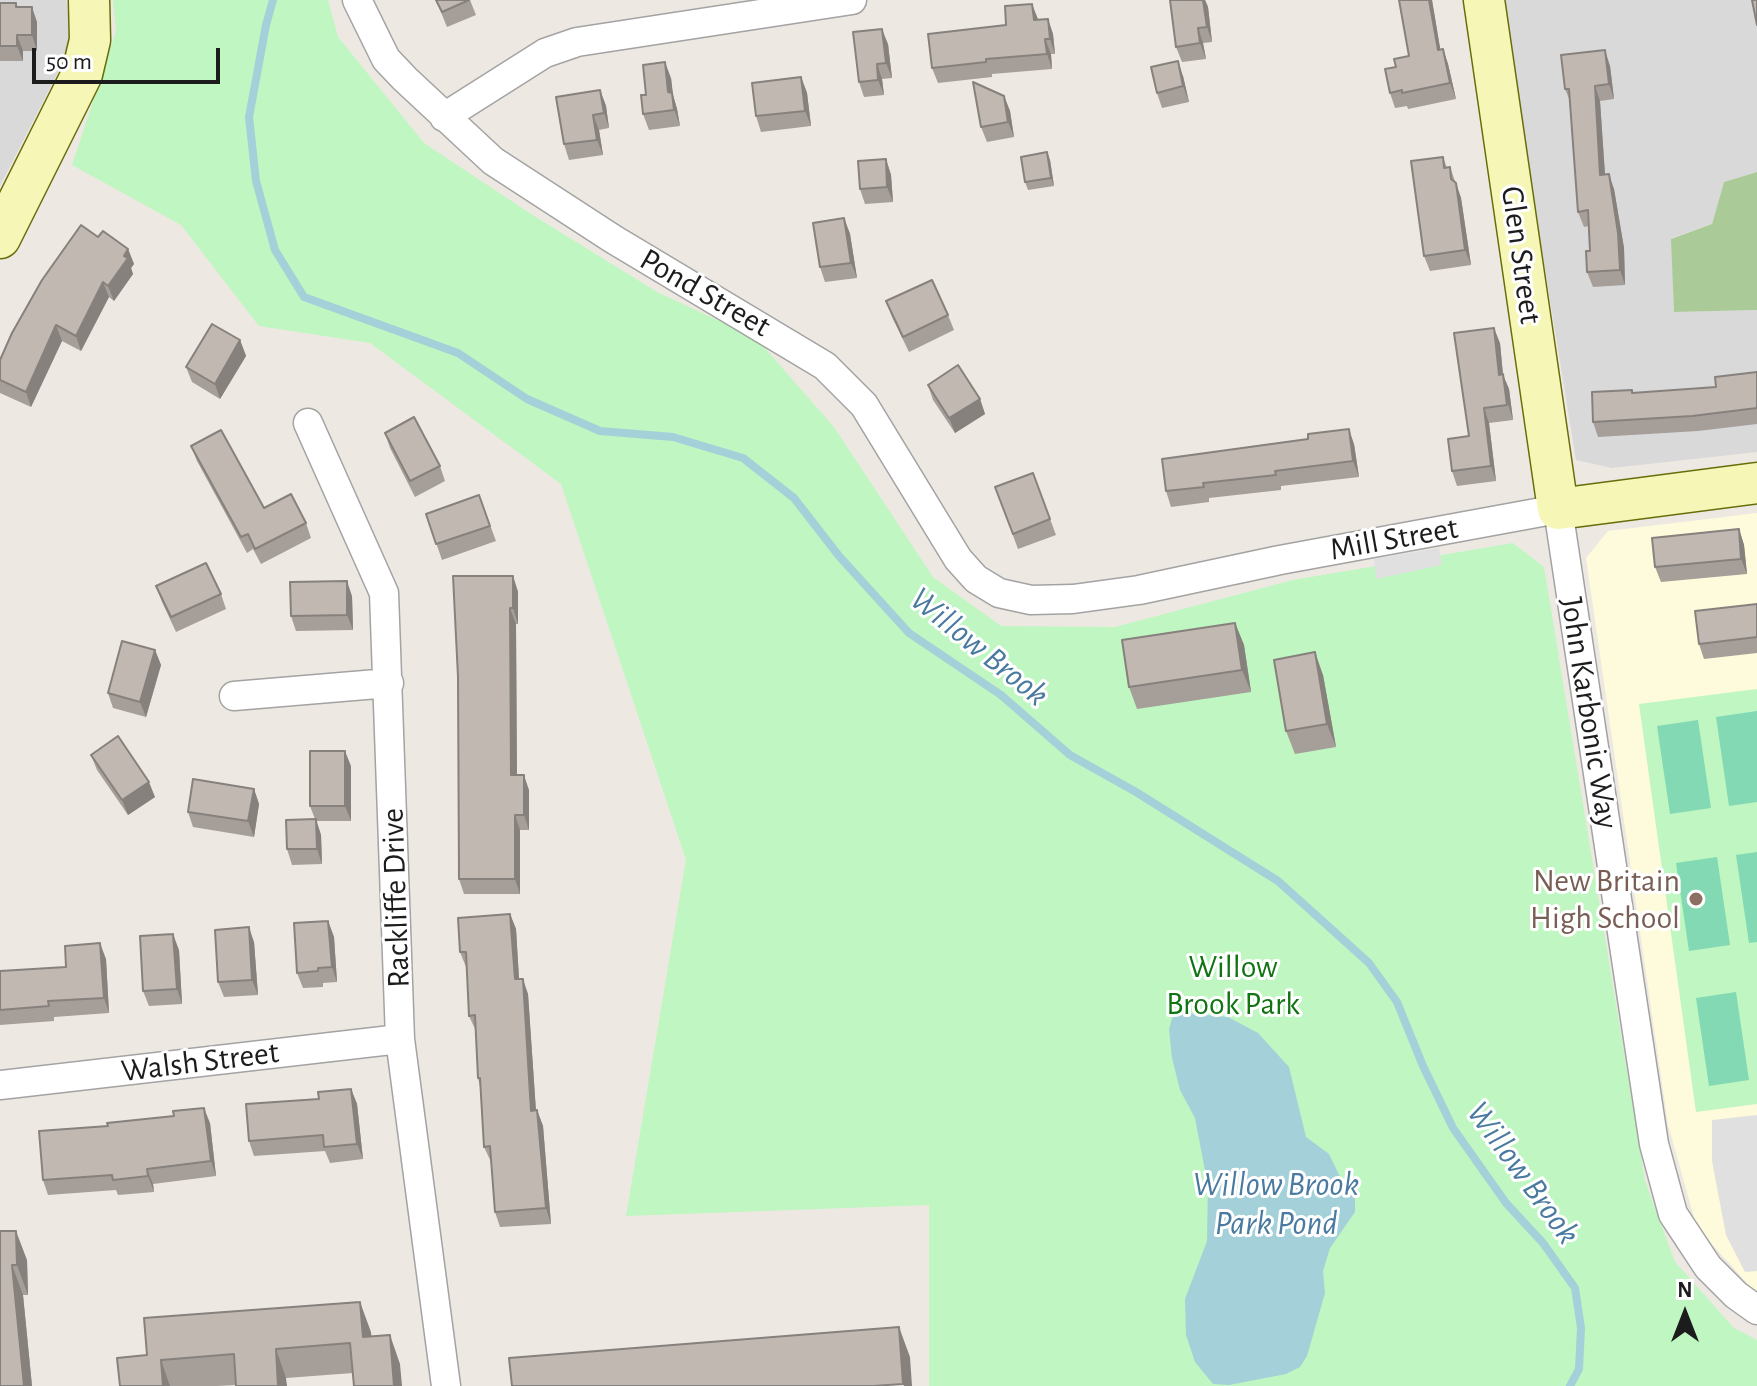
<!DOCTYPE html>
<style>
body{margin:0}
#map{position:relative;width:1757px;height:1386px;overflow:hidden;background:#ede9e2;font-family:"Alegreya Sans",sans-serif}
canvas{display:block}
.north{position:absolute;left:1645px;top:1274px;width:80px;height:80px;-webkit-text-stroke:6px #fff;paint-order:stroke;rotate:0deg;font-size:22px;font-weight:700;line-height:32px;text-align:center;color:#1c1c1c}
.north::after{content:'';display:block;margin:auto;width:28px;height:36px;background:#1c1c1c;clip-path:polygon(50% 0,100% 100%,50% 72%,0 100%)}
.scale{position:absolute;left:32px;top:48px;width:188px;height:36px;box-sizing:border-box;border:4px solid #1c1c1c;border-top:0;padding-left:10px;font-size:24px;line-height:28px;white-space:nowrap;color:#1c1c1c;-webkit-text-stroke:6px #fff;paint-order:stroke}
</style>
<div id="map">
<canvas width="1757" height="1386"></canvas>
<div class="north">N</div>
<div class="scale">50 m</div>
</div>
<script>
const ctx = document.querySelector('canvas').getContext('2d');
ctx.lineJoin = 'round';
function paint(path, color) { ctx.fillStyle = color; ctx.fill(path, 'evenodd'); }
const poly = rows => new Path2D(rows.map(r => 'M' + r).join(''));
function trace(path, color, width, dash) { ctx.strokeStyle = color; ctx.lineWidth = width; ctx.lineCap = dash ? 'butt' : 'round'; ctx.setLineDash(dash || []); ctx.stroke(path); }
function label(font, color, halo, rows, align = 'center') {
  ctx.font = font + ' "Alegreya Sans",sans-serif'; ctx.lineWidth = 6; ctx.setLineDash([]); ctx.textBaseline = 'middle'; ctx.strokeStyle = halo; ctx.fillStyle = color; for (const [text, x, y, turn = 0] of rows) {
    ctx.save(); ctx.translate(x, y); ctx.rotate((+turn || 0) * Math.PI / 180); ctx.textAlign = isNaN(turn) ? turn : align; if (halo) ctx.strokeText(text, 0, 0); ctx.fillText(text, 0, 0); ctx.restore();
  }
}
paint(poly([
 [0,0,66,0,73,43,0,186],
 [1501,0,1757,0,1757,172,1724,182,1712,224,1672,238,1674,312,1757,310,1757,452,1612,468,1576,460]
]), '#dad9d9');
paint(poly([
 [1757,513,1757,1294,1697,1228,1668,1125,1586,558,1608,531]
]), '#fdfbdb');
paint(poly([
 [1757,172,1757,310,1674,312,1671,239,1712,224,1724,182]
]), '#aacb98');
paint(poly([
 [113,0,328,0,338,37,424,143,531,214,657,292,756,338,834,427,933,577,1001,626,1115,627,1293,580,1513,543,1544,567,1645,1181,1675,1262,1734,1328,1757,1340,1757,1386,929,1386,929,1205,626,1216,686,860,561,484,370,343,259,326,181,225,72,165,116,31],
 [1757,689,1757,1104,1696,1112,1639,704]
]), '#bff6c1');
paint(poly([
 [1757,711,1757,802,1729,806,1716,717],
 [1698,720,1711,808,1670,814,1657,726],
 [1757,852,1757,942,1749,943,1736,855],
 [1717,857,1730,945,1689,951,1676,863],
 [1736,992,1749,1080,1709,1086,1696,998]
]), '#82d9b3');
paint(poly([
 [1439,548,1442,565,1376,579,1374,559],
 [1757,1115,1757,1271,1745,1272,1726,1235,1712,1161,1712,1120]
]), '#e0e0e0');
paint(poly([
 [1174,1012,1228,1017,1258,1033,1289,1067,1306,1137,1329,1154,1343,1183,1355,1196,1355,1212,1330,1248,1323,1271,1325,1293,1307,1356,1300,1367,1286,1374,1229,1385,1213,1384,1195,1362,1186,1335,1185,1299,1207,1241,1208,1186,1195,1118,1180,1090,1172,1058,1169,1029]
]), '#a4d0d9');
trace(poly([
 [273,0,266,25,249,117,256,181,275,250,304,297,458,353,527,399,600,431,673,437,743,458,794,498,839,556,909,633,1001,695,1070,755,1136,792,1278,881,1369,963,1397,1002,1423,1066,1453,1128,1506,1203,1543,1243,1575,1288,1581,1328,1579,1369,1570,1386]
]), '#a4d0d9', 8);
const street = poly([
 [357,0,386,59,405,79,493,161,613,239,825,366,864,405,958,559,976,579,999,593,1031,600,1073,599,1139,590,1280,560,1558,509,1654,1144,1673,1214,1708,1267,1736,1295,1757,1310],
 [444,117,545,53,577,42,852,0],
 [308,423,384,593,400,1039,446,1386],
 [234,696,389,683],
 [0,1085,400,1039]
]);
const secondary = poly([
 [1484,0,1558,509,1757,483],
 [0,238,82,74,90,40,89,0]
]);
trace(street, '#a3a3a3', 31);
trace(secondary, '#676d09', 43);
trace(street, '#fff', 28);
trace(secondary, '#f6f6b7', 40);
paint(poly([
 [436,0,470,0,476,15,447,27],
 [1170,0,1205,0,1208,7,1212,42,1203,43,1206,59,1182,62,1176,47],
 [1432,0,1440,49,1443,49,1448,64,1456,99,1408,109,1407,106,1395,108,1390,93,1396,67,1409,56],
 [0,3,17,7,37,22,37,51,23,51,23,61,0,61],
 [1038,19,1048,19,1053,34,1055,54,1051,54,1052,69,992,74,992,77,938,83,932,68,1006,25],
 [888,44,892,78,882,79,884,95,864,97,859,82],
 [1610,66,1614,99,1600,101,1605,174,1614,189,1624,248,1625,285,1593,287,1587,272,1590,251,1589,226,1584,227,1578,212,1570,101,1565,89],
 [1183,76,1189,102,1162,108,1157,93],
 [801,77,807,93,811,126,761,132,756,116],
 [671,78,673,95,677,109,680,126,649,130,643,114,646,95],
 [600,90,606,106,609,128,599,130,603,155,569,160,564,144],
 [1004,96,1010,111,1014,137,987,142,981,127],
 [1047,152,1050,160,1054,186,1028,190,1025,182],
 [1443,157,1447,168,1450,167,1461,198,1471,265,1430,271,1424,256],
 [886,159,891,175,893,202,865,204,860,189],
 [844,218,850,234,857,278,825,282,820,267],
 [128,249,134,264,131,268,133,274,114,301,109,297,81,351,62,341,31,407,0,393,0,360],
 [886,301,948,315,954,330,909,352,892,317],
 [240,340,246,356,220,399,192,382,186,367],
 [1500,343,1503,375,1509,389,1513,420,1489,423,1496,481,1457,486,1452,471,1469,436],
 [1757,372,1757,424,1698,431,1598,437,1593,422,1633,393,1716,387],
 [928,385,980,399,985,414,955,433,933,400],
 [385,433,440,466,445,481,415,497,390,448],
 [1354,444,1359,477,1281,486,1281,490,1209,498,1209,502,1171,507,1166,491],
 [191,446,264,508,306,523,311,538,261,564,253,549,247,553,197,461],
 [1033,473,1056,535,1018,549,995,487],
 [479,495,496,541,442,560,426,514],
 [1739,529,1744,545,1747,574,1661,582,1655,567],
 [513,576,518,592,518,624,516,624,517,775,529,790,529,830,520,830,520,894,464,894,459,879],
 [156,586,221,594,226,609,176,632,162,602],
 [352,596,353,630,296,631,291,616],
 [1757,604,1757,653,1704,659,1699,644],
 [1235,623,1244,645,1251,692,1137,709,1129,687],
 [155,650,161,665,146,717,113,708,108,693],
 [1323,675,1336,747,1295,754,1286,731],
 [91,755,155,797,128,815,97,770],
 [351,766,351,821,316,821,321,835,322,864,292,865,287,849,315,819,310,806],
 [254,789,259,804,254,837,193,827,188,812],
 [510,914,516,929,519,979,528,994,536,1111,537,1110,543,1126,551,1224,500,1227,495,1212,491,1162,484,1147,480,1086,478,1078,476,1031,469,1016,467,967,466,967,460,952],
 [328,921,334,937,337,982,323,983,323,987,303,988,297,973],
 [254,942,258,995,224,997,218,982],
 [179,950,182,1004,149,1006,143,991],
 [106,959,109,1013,54,1017,54,1021,0,1025,0,971,66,967],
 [351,1089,357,1104,363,1159,330,1163,325,1151,254,1156,249,1141,319,1099],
 [210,1123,216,1176,153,1184,154,1192,118,1195,116,1190,48,1195,43,1180],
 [0,1231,27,1260,28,1295,23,1295,32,1386],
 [360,1302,371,1336,400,1364,353,1373,286,1378,236,1385,217,1386,120,1386,147,1355]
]), '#a69e99');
paint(poly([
 [1203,0,1205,0,1208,7,1212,42,1207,27],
 [1429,0,1432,0,1443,65,1438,50],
 [1032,4,1038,19,1039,35,1034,20],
 [32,7,37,22,37,51,32,35],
 [1048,19,1053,34,1055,54,1050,39],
 [1198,28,1203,43,1206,59,1200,43],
 [882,29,888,44,892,78,886,63],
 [17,35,23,51,23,61,17,46],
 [1045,39,1051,54,1052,69,1047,54],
 [1443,49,1448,64,1456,99,1450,83],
 [1605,50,1610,66,1614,99,1609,84],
 [1178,61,1183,76,1189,102,1183,86],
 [665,62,671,78,673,95,677,109,680,126,668,92],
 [877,64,882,79,884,95,878,80],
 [801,77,807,93,811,126,805,111],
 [1595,86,1600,101,1606,190,1600,175],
 [600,90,606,106,609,128,604,113],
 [1004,96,1010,111,1014,137,1008,122],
 [593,115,599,130,603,155,597,140],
 [1047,152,1050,160,1054,186,1051,178],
 [886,159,891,175,893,202,887,187],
 [1609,174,1614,189,1624,248,1625,285,1620,270],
 [1456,183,1461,198,1471,265,1465,250],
 [844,218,850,234,857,278,851,263],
 [128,249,134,264,131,268,133,274,114,301,108,286],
 [103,282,109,297,81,351,76,336],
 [56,325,62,341,31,407,26,392],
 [1494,328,1500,343,1503,375,1509,389,1513,420,1499,375],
 [240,340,246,356,220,399,215,384],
 [980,399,985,414,955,433,949,418],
 [1484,408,1489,423,1496,481,1491,466],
 [1349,429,1354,444,1359,477,1353,461],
 [1739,529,1744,545,1747,574,1741,559],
 [513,576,518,592,518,624,513,608],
 [347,581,352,596,353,630,347,615],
 [510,608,516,624,517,790,511,775],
 [1235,623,1244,645,1251,692,1242,670],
 [155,650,161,665,146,717,140,702],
 [1315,652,1323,675,1336,747,1327,724],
 [345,751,351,766,351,821,345,806],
 [524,775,529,790,529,830,524,815],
 [149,782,155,797,128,815,122,800],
 [254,789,259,804,254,837,248,821],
 [515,815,520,830,520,894,515,879],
 [316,819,321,835,322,864,317,849],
 [510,914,516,929,520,995,515,979],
 [328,921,334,937,337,982,332,967],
 [249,927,254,942,258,995,252,980],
 [173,934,179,950,182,1004,177,989],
 [100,943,106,959,109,1013,104,998],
 [523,979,528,994,537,1126,531,1111],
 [351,1089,357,1104,363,1159,357,1144],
 [204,1108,210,1123,216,1176,211,1161],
 [537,1110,543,1126,551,1224,546,1208],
 [147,1169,153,1184,154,1192,148,1176],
 [16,1231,27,1260,28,1295,17,1265],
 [12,1265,23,1295,32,1386,24,1386],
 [360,1302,371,1332,374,1366,363,1337],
 [899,1327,910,1357,912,1386,904,1386,903,1384],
 [390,1335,400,1364,402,1386,394,1386],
 [276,1349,286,1378,287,1386,278,1386],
 [161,1360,170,1386,163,1386]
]), '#87817d');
const building = poly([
 [436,0,469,0,442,12,436,0],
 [1170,0,1203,0,1207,27,1198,28,1200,43,1176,47,1170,0],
 [1399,0,1429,0,1438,50,1443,49,1450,83,1402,93,1402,90,1390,93,1385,69,1396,67,1394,59,1409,56,1399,0],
 [1752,0,1757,0,1757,25,1752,0],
 [0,3,16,3,16,7,32,7,32,35,17,35,17,46,0,46,0,3],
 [1032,4,1034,20,1048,19,1050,39,1045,39,1047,54,986,59,986,62,932,68,928,34,1006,25,1005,6,1032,4],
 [882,29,886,63,877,64,878,80,859,82,853,32,882,29],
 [1605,50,1609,84,1595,86,1600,175,1609,174,1618,233,1620,270,1587,272,1586,251,1590,251,1588,210,1578,212,1569,89,1565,89,1561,55,1605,50],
 [1178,61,1183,86,1157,93,1151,67,1178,61],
 [665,62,668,92,672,93,674,110,643,114,641,95,646,95,643,65,665,62],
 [801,77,805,111,756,116,752,83,801,77],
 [973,82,1004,96,1008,122,981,127,973,82],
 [600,90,604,113,593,115,597,140,564,144,556,97,600,90],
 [1047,152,1051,178,1025,182,1021,157,1047,152],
 [1443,157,1444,168,1450,167,1451,179,1456,183,1465,250,1424,256,1411,161,1443,157],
 [886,159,887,187,860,189,858,161,886,159],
 [844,218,851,263,820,267,813,223,844,218],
 [81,225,98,237,103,231,128,249,124,256,128,258,108,286,103,282,76,336,56,325,26,392,0,380,0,360,12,333,42,280,81,225],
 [932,280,948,315,903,337,886,301,932,280],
 [212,324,240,340,215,384,186,367,212,324],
 [1494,328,1499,375,1503,374,1507,405,1484,408,1491,466,1452,471,1448,439,1469,436,1454,333,1494,328],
 [958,365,980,399,949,418,928,385,958,365],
 [1757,372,1757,408,1692,416,1593,422,1592,392,1632,390,1632,393,1716,387,1715,377,1757,372],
 [414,417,440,466,410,481,385,433,414,417],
 [1349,429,1353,461,1275,471,1276,475,1203,483,1204,487,1166,491,1162,459,1308,439,1308,434,1349,429],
 [221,430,264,508,291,494,306,523,255,549,248,534,241,537,191,446,221,430],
 [1033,473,1050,519,1013,534,995,487,1033,473],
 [479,495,490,526,436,544,426,514,479,495],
 [1739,529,1741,559,1655,567,1652,538,1739,529],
 [206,563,221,594,171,617,156,586,206,563],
 [453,576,513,576,513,608,510,608,511,775,524,775,524,815,515,815,515,879,459,879,458,677,453,576],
 [347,581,347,615,291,616,290,582,347,581],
 [1757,604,1757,637,1699,644,1695,611,1757,604],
 [1235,623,1242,670,1129,687,1122,640,1235,623],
 [122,641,155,650,140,702,108,693,122,641],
 [1315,652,1327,724,1286,731,1274,660,1315,652],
 [118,736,149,782,122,800,91,755,118,736],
 [310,751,345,751,345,806,310,806,310,751],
 [193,779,254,789,248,821,188,812,193,779],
 [316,819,317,849,287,849,286,820,316,819],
 [510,914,515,979,523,979,531,1111,537,1110,546,1208,495,1212,490,1146,484,1147,480,1078,478,1078,475,1015,469,1016,466,952,460,952,458,918,510,914],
 [328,921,332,967,318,968,318,971,297,973,294,923,328,921],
 [249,927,252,980,218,982,215,930,249,927],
 [173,934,177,989,143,991,140,936,173,934],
 [100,943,104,998,48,1001,49,1006,0,1010,0,971,66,967,65,946,100,943],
 [351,1089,357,1144,324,1147,323,1135,249,1141,246,1104,319,1099,318,1092,351,1089],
 [204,1108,211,1161,147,1169,148,1176,113,1180,112,1175,43,1180,39,1131,108,1126,107,1123,174,1116,173,1111,204,1108],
 [0,1231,16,1231,17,1265,12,1265,24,1386,0,1386,0,1231],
 [360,1302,363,1337,390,1335,394,1386,354,1386,350,1343,276,1349,278,1386,236,1386,234,1354,161,1360,163,1386,120,1386,117,1358,147,1355,144,1318,360,1302],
 [899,1327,903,1384,873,1386,512,1386,509,1358,899,1327]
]);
paint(building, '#c1b8b2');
trace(building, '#87817d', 2);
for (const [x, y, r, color] of [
 [1696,899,8,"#8d6e63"]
]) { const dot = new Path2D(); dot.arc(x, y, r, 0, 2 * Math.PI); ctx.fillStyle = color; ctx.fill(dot); trace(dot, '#fff', 3); }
label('32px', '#1c1c1c', '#fff', [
 ["Glen Street",1521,255,82],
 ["Pond Street",705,293,30],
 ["Mill Street",1394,539,-10],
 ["John Karbonic Way",1589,713,81],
 ["Rackliffe Drive",396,898,-92],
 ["Walsh Street",200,1062,-7]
]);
label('32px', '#785e54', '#fff', [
 ["New Britain",1680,881],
 ["High School",1680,918]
], 'right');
label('32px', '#107413', '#fff', [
 ["Willow",1233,967],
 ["Brook Park",1233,1004]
]);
label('italic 34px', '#4a7aa0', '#fff', [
 ["Willow Brook",979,647,39],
 ["Willow Brook",1523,1173,54],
 ["Willow Brook",1276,1185],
 ["Park Pond",1276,1224]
]);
</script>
